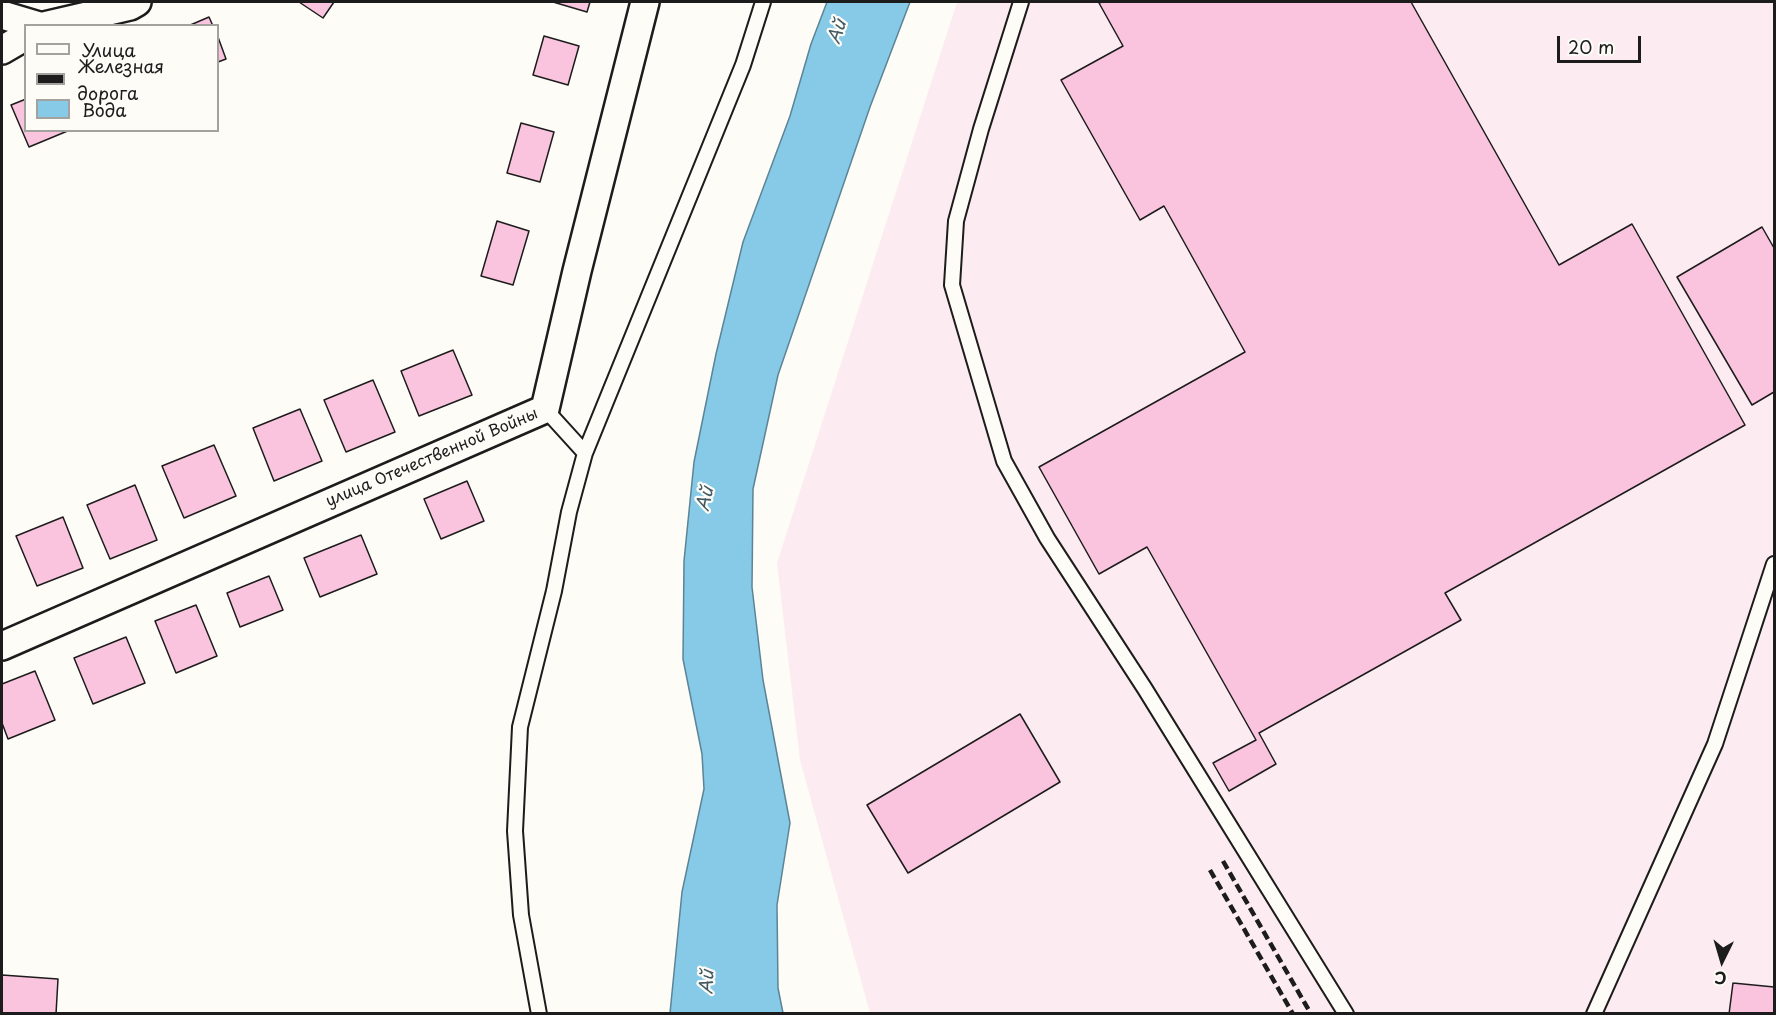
<!DOCTYPE html>
<meta charset="utf-8">
<style>
body{margin:0}
#map{position:relative;width:1776px;height:1015px;overflow:hidden;background:#fdfcf7;font-family:"Playpen Sans",sans-serif}
canvas{display:block}
.frame{position:absolute;inset:0;border:3px solid #1c1c1c;pointer-events:none}
.legend{position:absolute;left:24px;top:24px;width:195px;height:108px;box-sizing:border-box;background:#fdfcf7;border:2px solid #a3a29f;margin:0;padding:8px 10px;list-style:none;font-size:18px;color:#1c1c1c}
.legend li{display:flex;align-items:center;gap:12px;height:30px}
.legend b{width:30px;border:2px solid #a3a29f}
.north{position:absolute;left:1692px;top:931px;width:60px;height:60px;-webkit-text-stroke:4px #fdfcf7;paint-order:stroke;rotate:185deg;font-size:16px;font-weight:700;line-height:24px;text-align:center;color:#1c1c1c}
.north::after{content:'';display:block;margin:auto;width:21px;height:27px;background:#1c1c1c;clip-path:polygon(50% 0,100% 100%,50% 72%,0 100%)}
.scale{position:absolute;left:1557px;top:36px;width:84px;height:27px;box-sizing:border-box;border:3px solid #1c1c1c;border-top:0;padding-left:8px;font-size:18px;line-height:21px;white-space:nowrap;color:#1c1c1c;-webkit-text-stroke:4px #fdfcf7;paint-order:stroke}
</style>
<div id="map">
<canvas width="1776" height="1015"></canvas>
<div class="frame"></div>
<ul class="legend">
<li><b style="height:8px;background:#fdfcf7"></b>Улица</li>
<li><b style="height:8px;background:#1c1c1c"></b>Железная дорога</li>
<li><b style="height:16px;background:#86cae7"></b>Вода</li>
</ul>
<div class="north">С</div>
<div class="scale">20 m</div>
</div>
<script>
const ctx = document.querySelector('canvas').getContext('2d');
ctx.lineJoin = 'round';
function paint(path, color) { ctx.fillStyle = color; ctx.fill(path, 'evenodd'); }
const poly = rows => new Path2D(rows.map(r => 'M' + r).join(''));
function trace(path, color, width, dash) { ctx.strokeStyle = color; ctx.lineWidth = width; ctx.lineCap = dash ? 'butt' : 'round'; ctx.setLineDash(dash || []); ctx.stroke(path); }
function label(font, color, halo, rows, align = 'center') {
  ctx.font = font + ' "Playpen Sans",sans-serif'; ctx.lineWidth = 4.5; ctx.setLineDash([]); ctx.textBaseline = 'middle'; ctx.strokeStyle = halo; ctx.fillStyle = color; for (const [text, x, y, turn = 0] of rows) {
    ctx.save(); ctx.translate(x, y); ctx.rotate((+turn || 0) * Math.PI / 180); ctx.textAlign = isNaN(turn) ? turn : align; if (halo) ctx.strokeText(text, 0, 0); ctx.fillText(text, 0, 0); ctx.restore();
  }
}
paint(poly([
 [957,2,1774,2,1774,1013,870,1013,800,760,777,563]
]), '#fcebf0');
const water = poly([
 [827,2,910,2,870,107,778,375,753,489,752,587,763,680,790,823,777,905,778,988,783,1013,670,1013,682,892,704,789,702,754,683,659,684,561,694,462,716,354,743,242,790,116,811,44,827,2]
]);
paint(water, '#86cae7');
trace(water, '#5c8496', 1.5);
const building = poly([
 [299,2,334,2,323,18,299,2],
 [553,2,590,2,587,12,553,2],
 [1102,2,1411,2,1559,265,1632,224,1745,425,1445,593,1461,620,1259,733,1276,764,1229,791,1213,763,1256,740,1147,547,1099,574,1039,467,1245,352,1164,206,1140,220,1061,80,1123,46,1099,3,1102,2],
 [209,17,213,26,188,26,209,17],
 [544,36,579,46,568,85,533,75,544,36],
 [218,37,226,59,218,62,218,37],
 [26,99,26,130,70,130,29,147,11,105,26,99],
 [521,123,554,132,540,182,507,173,521,123],
 [497,221,529,231,513,285,481,276,497,221],
 [1762,227,1774,248,1774,392,1752,405,1677,277,1762,227],
 [453,350,472,395,419,416,401,371,453,350],
 [373,380,395,432,346,452,324,400,373,380],
 [300,409,322,461,274,481,253,428,300,409],
 [214,445,236,496,184,518,162,466,214,445],
 [467,481,484,521,441,539,424,499,467,481],
 [135,485,157,540,110,559,87,505,135,485],
 [63,517,83,568,37,586,16,536,63,517],
 [361,535,377,574,320,597,304,558,361,535],
 [269,576,283,610,240,627,227,593,269,576],
 [196,605,217,656,176,673,155,621,196,605],
 [126,637,145,683,93,704,74,658,126,637],
 [35,671,55,720,8,739,2,723,2,684,35,671],
 [1020,714,1060,782,908,873,867,805,1020,714],
 [2,975,58,979,56,1014,2,1014,2,975],
 [1733,983,1774,987,1774,1014,1729,1014,1733,983]
]);
paint(building, '#fac4df');
trace(building, '#1c1c1c', 1.5);
const lane = poly([
 [1021,2,981,129,956,221,952,285,1004,461,1047,538,1145,689,1346,1014],
 [545,409,585,453],
 [539,1014,521,915,515,831,520,727,554,591,569,512,585,453,743,65,763,2],
 [1594,1014,1715,744,1774,564]
]);
const street = poly([
 [2,15,39,26],
 [44,26,130,6,137,2],
 [2,50,26,36],
 [2,646,545,409,577,271,645,2]
]);
trace(lane, '#1c1c1c', 18);
trace(street, '#1c1c1c', 32);
trace(lane, '#fdfcf7', 14);
trace(street, '#fdfcf7', 27);
trace(poly([
 [1223,861,1311,1014],
 [1210,870,1293,1014]
]), '#1c1c1c', 4.5, [9, 4.5]);
label('16px', '#1c1c1c', '#fdfcf7', [
 ["улица Отечественной Войны",432,458,-23]
]);
label('italic 18px', '#415963', '#fdfcf7', [
 ["Ай",838,32,-72],
 ["Ай",706,499,-78],
 ["Ай",708,982,-87]
]);
</script>
